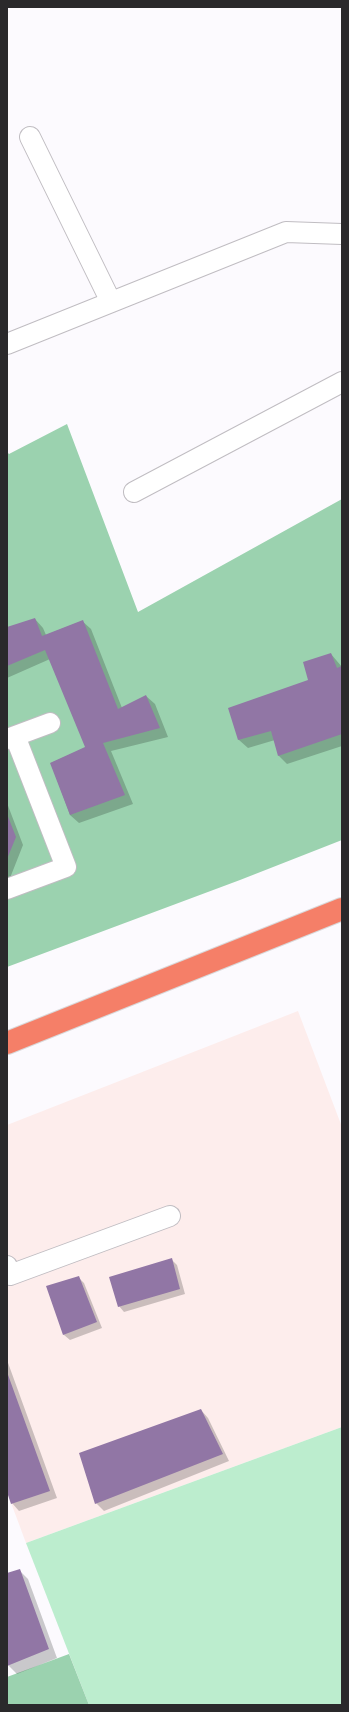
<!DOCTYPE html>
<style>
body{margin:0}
#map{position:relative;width:349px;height:1712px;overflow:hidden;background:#fcfafe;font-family:Arial,sans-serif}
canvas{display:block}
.frame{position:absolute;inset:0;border:8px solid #2a292b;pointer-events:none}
</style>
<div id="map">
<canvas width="349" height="1712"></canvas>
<div class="frame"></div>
</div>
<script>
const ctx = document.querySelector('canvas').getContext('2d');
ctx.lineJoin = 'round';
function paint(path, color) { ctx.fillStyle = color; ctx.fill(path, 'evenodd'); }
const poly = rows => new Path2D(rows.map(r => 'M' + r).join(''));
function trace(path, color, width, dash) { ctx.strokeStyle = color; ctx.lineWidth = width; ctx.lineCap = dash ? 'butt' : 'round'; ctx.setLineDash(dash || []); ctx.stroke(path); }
paint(poly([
 [298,1011,342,1127,342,1427,26,1543,7,1492,7,1125]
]), '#fdedec');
paint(poly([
 [342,1427,342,1705,89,1705,26,1543]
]), '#bcedce');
paint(poly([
 [67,424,138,612,342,499,342,840,240,880,7,967,7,452,9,454],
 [69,1654,89,1705,7,1705,7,1677]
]), '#9bd2af');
paint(poly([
 [35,619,43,628,46,635,82,621,91,629,122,708,146,696,155,704,168,737,111,751,133,804,79,823,70,815,51,763,87,747,50,659,7,678,7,629],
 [331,654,342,667,342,746,287,764,279,756,275,740,248,748,239,740,229,709,310,681],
 [7,803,23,845,10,878,7,879],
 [171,1259,177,1265,185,1294,124,1312,119,1306],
 [78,1277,84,1283,102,1328,70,1340,64,1335],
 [7,1360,57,1498,19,1511,12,1503,7,1489],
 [201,1410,208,1418,229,1461,104,1511,96,1503],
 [19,1570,28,1579,57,1658,17,1674,8,1665,7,1660,7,1574]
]), '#0003');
paint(poly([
 [35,618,42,636,83,620,118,709,146,695,160,728,103,743,125,795,70,815,50,763,85,747,45,650,7,666,7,627],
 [331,653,337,668,342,666,342,734,278,756,271,731,238,740,228,708,308,680,303,662],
 [7,814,16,837,7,859],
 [172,1258,180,1289,118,1307,109,1277],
 [79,1276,97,1322,63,1335,46,1286],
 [7,1372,50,1491,11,1504,7,1492],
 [201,1409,223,1454,95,1504,79,1453],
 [20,1569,49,1649,7,1666,7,1573]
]), '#9176a5');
const street = poly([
 [30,137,111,302],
 [7,344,286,232,342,234],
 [134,492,342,382],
 [7,739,50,723],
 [7,889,66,867,15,736],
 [7,1266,10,1275,170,1216]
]);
const highway = poly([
 [7,1043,342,909]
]);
trace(street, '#c0bdc2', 22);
trace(highway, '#d9d8d9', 24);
trace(street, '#fff', 20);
trace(highway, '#f57f68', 22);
</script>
